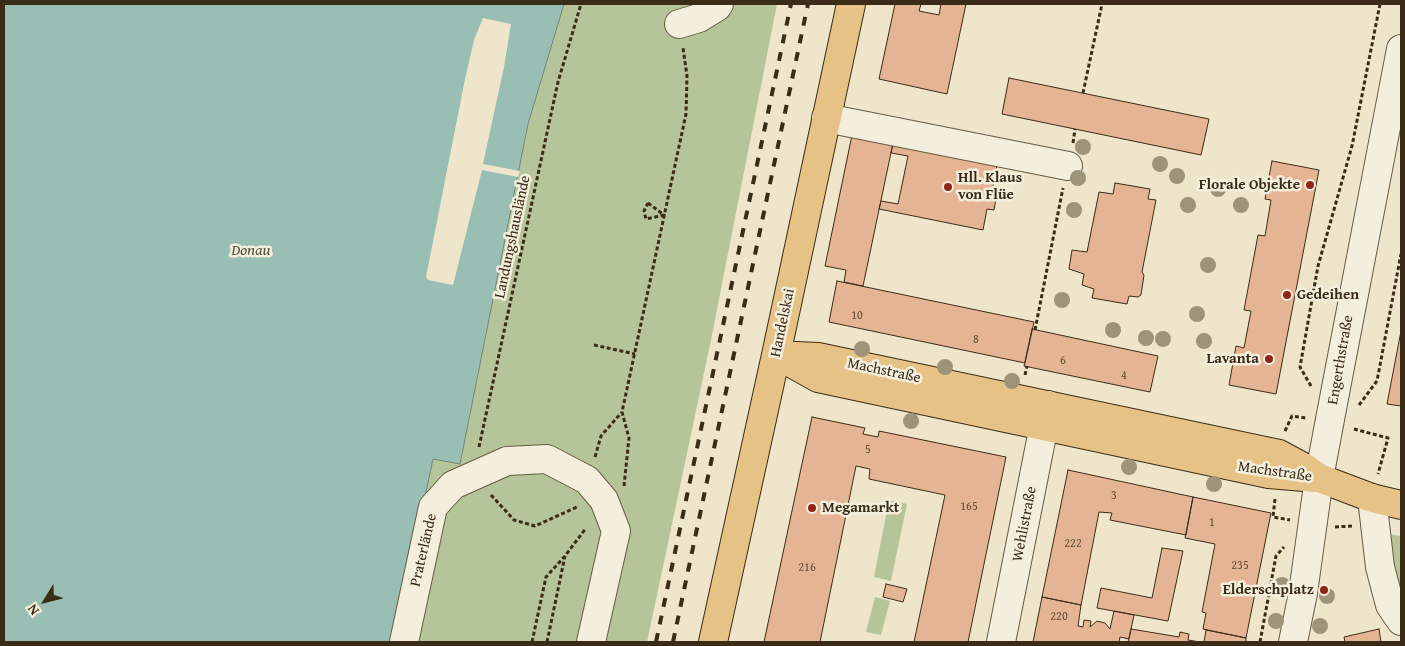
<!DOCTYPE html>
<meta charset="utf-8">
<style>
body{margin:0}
#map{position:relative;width:1405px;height:646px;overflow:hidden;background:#eee5cb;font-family:"Gentium Book Plus",serif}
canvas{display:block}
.frame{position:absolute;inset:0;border:5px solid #3b2c17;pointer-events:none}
.north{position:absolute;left:20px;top:576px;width:50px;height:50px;-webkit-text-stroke:4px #f4eedd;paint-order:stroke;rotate:234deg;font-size:14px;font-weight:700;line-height:20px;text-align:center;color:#3b2c17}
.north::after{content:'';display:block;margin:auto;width:18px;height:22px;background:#3b2c17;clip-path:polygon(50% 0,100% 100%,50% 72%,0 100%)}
</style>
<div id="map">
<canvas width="1405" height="646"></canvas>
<div class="frame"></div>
<div class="north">N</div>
</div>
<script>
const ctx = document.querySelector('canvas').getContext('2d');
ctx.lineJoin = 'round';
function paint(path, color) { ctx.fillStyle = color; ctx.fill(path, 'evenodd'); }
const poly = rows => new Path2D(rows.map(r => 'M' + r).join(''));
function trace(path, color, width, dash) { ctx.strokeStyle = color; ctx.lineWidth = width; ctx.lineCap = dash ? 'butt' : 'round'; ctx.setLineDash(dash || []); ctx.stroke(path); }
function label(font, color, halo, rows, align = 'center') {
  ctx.font = font + ' "Gentium Book Plus",serif'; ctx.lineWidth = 5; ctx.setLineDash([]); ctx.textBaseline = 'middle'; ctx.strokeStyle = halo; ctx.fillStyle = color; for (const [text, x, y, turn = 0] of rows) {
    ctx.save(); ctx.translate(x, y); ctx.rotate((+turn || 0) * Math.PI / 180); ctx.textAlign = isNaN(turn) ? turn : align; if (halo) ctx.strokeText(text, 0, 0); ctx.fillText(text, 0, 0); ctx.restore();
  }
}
paint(poly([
 [564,4,777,4,711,340,647,642,394,642,433,458,460,464,528,124],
 [889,500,907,504,891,581,874,577],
 [1389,534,1401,536,1401,605,1390,590],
 [875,597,890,601,881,635,866,632]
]), '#b6c599');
const water = poly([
 [4,4,564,4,528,124,460,464,433,459,394,642,4,642,4,4]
]);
paint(water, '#99bfb5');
trace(water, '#738476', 1);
paint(poly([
 [483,18,511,24,504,67,483,164,520,171,518,177,482,170,453,285,428,280,426,277,465,79,474,40]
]), '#eee5cb');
const building = poly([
 [895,4,921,4,919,11,939,15,941,4,966,4,947,94,879,79,895,4],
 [1009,78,1209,119,1201,155,1002,114,1009,78],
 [852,135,893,143,863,286,844,282,846,270,825,266,852,135],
 [893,143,997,165,993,186,998,187,994,210,987,209,983,230,879,209,881,201,898,204,908,156,891,153,893,143],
 [1272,161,1319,170,1276,394,1229,385,1236,346,1244,348,1251,311,1244,310,1258,235,1265,236,1271,200,1265,199,1272,161],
 [1115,183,1150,189,1148,199,1156,200,1142,272,1144,275,1141,295,1138,297,1129,296,1127,304,1092,298,1094,289,1082,285,1084,274,1069,269,1072,250,1087,252,1099,192,1113,194,1115,183],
 [837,281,1034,322,1025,363,829,322,837,281],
 [1032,329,1158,356,1150,392,1024,366,1032,329],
 [1401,331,1401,406,1387,404,1401,331],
 [812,417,865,428,863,434,878,437,879,431,1006,457,968,642,914,642,945,495,869,479,870,469,856,466,820,642,764,642,812,417],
 [1068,470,1193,497,1186,535,1110,520,1112,513,1099,512,1081,605,1042,597,1068,470],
 [1193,497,1271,513,1246,638,1203,629,1206,613,1202,612,1215,544,1185,538,1193,497],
 [1162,548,1183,551,1168,621,1097,608,1101,588,1152,598,1162,548],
 [886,584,907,589,903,602,883,597,886,584],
 [1042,597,1081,605,1078,626,1083,627,1084,620,1091,621,1090,627,1097,621,1105,623,1110,629,1114,611,1134,615,1129,639,1120,637,1119,642,1033,642,1042,597],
 [1131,629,1179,637,1180,632,1189,634,1188,640,1200,642,1128,642,1131,629],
 [1379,629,1381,642,1345,642,1344,637,1379,629],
 [1206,630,1246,638,1246,642,1204,642,1206,630]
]);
paint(building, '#e4b494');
trace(building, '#3b2c17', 1);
const minor = poly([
 [679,24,699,18,717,7,719,4],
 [826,118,1068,166],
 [1372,498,1380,567,1390,605,1401,621],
 [404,642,433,507,453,485,507,461,547,459,587,480,604,500,616,531,591,642],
 [1001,642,1048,405],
 [1293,642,1303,593,1319,478,1331,414,1401,49]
]);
const major = poly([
 [776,355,818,357,1279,454,1305,468,1319,478,1372,498,1401,505],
 [784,359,818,378,1269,474,1316,478],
 [713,642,776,355,851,4]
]);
trace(minor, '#685a44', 30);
trace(major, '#3b2c17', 30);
trace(poly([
 [1083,93,1102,4],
 [1073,143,1075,129],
 [648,203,664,215,646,219,644,211,648,203],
 [1035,330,1063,188],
 [594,345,635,354],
 [1025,375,1027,366],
 [1311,386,1300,367,1318,266,1352,146,1380,4],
 [1359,405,1377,381,1401,254],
 [1354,429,1388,438,1378,474],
 [1285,431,1292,416,1306,418],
 [479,447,558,82,581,4],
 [595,457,601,436,622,412],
 [624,486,629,438,622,412,686,114,687,76,683,48],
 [491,495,514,520,535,526,577,507],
 [1275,499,1273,517,1290,520],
 [1335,527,1352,526],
 [532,642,546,577,565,556,586,528],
 [547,642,565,556],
 [1260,642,1276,556,1284,547]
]), '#3b2c17', 3, [4, 2.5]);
trace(minor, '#f4eedd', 28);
trace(major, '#e7c286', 28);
trace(poly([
 [656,642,791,4],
 [673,642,808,4]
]), '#3b2c17', 4, [9, 9]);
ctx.fillStyle = '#9d947a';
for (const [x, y] of [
 [1083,147],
 [1160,164],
 [1177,176],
 [1078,178],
 [1218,189],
 [1188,205],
 [1241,205],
 [1074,210],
 [1208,265],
 [1062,300],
 [1197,314],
 [1113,330],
 [1146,338],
 [1163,339],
 [1204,341],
 [862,349],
 [945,367],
 [1012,381],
 [911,421],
 [1129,467],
 [1214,484],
 [1282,585],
 [1327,596],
 [1276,621],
 [1320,626]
]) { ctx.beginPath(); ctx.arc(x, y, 8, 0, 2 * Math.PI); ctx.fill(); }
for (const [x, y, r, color] of [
 [1310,185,5,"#8f2418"],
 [948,187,5,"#8f2418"],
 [1287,295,5,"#8f2418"],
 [1269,359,5,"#8f2418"],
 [812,508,5,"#8f2418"],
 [1324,590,5,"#8f2418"]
]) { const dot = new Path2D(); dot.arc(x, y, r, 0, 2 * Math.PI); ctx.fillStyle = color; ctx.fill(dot); trace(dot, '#f4eedd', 2); }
label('12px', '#654e36', null, [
 ["10",857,316],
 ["8",976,340],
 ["6",1063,361],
 ["4",1124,376],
 ["5",868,450],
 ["3",1114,496],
 ["165",969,507],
 ["1",1212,523],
 ["222",1073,544],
 ["235",1240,566],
 ["216",807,568],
 ["220",1059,617]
]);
label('bold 15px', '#3b2c17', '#f4eedd', [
 ["Hll. Klaus",958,178],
 ["von Flüe",958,195],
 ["Florale Objekte",1300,185,"right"],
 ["Gedeihen",1297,295],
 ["Lavanta",1259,359,"right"],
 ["Megamarkt",822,508],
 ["Elderschplatz",1314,590,"right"]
], 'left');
label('15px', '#3b2c17', '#f4eedd', [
 ["Landungshauslände",513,237,-78],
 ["Handelskai",783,323,-78],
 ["Engerthstraße",1341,360,-80],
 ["Machstraße",884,371,12],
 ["Machstraße",1275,472,8],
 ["Wehlistraße",1025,524,-79],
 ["Praterlände",424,550,-77]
]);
label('italic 16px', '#52513e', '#f4eedd', [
 ["Donau",251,251]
]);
</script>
